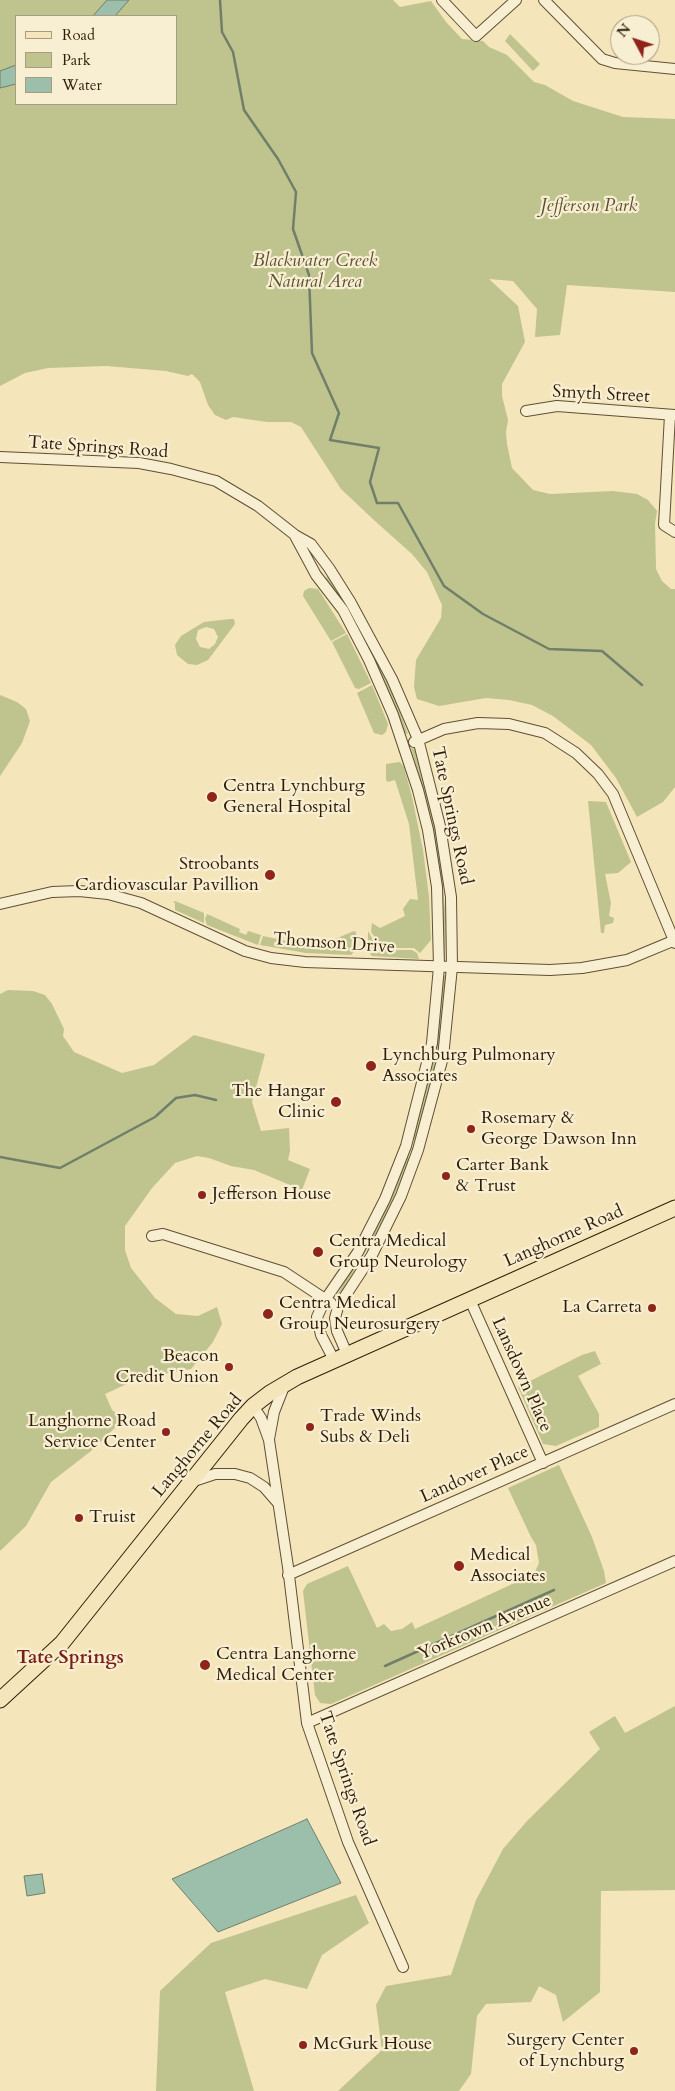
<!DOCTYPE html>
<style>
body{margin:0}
#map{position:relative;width:675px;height:2091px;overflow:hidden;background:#f4e5ba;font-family:Cardo,serif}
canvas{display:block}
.legend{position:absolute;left:15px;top:15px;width:162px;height:90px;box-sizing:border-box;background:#f8eed2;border:1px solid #a79b82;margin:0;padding:6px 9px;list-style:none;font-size:15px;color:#2e1e09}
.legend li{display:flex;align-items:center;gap:10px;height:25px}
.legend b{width:25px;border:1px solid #a79b82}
.north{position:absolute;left:610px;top:15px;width:50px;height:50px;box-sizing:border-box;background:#f8eed2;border:1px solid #a79b82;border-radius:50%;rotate:310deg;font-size:14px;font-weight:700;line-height:20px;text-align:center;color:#2e1e09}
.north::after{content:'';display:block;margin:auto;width:18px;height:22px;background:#8f2418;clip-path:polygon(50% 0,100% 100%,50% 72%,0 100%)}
</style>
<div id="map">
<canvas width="675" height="2091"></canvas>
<ul class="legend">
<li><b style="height:6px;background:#f4e5ba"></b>Road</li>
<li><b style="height:14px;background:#bfc38d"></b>Park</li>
<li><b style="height:14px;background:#9cbfab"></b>Water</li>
</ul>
<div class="north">N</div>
</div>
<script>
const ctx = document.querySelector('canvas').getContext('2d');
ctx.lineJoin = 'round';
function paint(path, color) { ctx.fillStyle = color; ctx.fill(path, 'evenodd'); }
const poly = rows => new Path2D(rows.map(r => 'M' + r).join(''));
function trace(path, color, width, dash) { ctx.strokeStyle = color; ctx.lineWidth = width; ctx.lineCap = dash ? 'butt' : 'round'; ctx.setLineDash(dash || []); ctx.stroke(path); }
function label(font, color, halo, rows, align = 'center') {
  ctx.font = font + ' Cardo,serif'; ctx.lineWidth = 4.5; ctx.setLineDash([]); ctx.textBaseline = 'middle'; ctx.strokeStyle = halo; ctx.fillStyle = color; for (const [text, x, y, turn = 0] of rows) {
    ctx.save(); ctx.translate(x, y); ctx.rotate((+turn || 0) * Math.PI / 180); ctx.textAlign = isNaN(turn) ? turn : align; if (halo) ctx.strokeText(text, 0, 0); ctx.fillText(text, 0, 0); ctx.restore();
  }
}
paint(poly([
 [0,0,393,0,400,7,431,1,446,22,462,39,483,41,489,47,507,55,534,82,545,85,573,101,623,117,675,119,675,292,567,285,560,335,535,337,537,309,513,281,489,279,518,306,525,342,502,384,502,396,508,420,506,432,507,444,512,468,533,490,550,494,613,491,637,494,648,500,657,511,655,524,656,569,662,581,671,589,675,589,675,787,663,802,637,817,616,778,591,745,553,716,532,705,509,700,486,698,439,706,417,699,414,687,416,660,441,618,442,605,427,572,412,554,375,521,341,489,301,427,291,422,267,422,233,417,226,420,215,415,208,405,200,382,192,374,188,376,166,371,106,366,48,368,25,373,0,386],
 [16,16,176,16,176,104,16,104],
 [510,34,540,64,533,71,505,41],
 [327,576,353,614,373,651,392,691,408,734,405,733,388,693,349,616,326,579],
 [309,588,318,589,346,633,331,641,303,596,304,591],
 [230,619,234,619,235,624,208,660,197,665,188,664,177,655,175,645,181,636,204,622],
 [206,627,214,629,218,637,215,644,209,649,200,647,196,639,198,630],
 [347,634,371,683,359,689,355,688,332,642],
 [372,685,388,724,386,732,382,735,374,733,357,693],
 [0,695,17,702,26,709,30,721,22,743,0,776],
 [411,748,415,749,428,796,439,847,446,920,445,959,444,959,425,797],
 [400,762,404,767,412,797,423,850,429,897,431,940,420,953,414,948,393,948,388,946,378,941,371,932,372,923,380,928,405,916,403,909,410,899,418,900,409,824,395,780,388,782,386,780,386,764],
 [588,801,606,802,631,862,618,873,605,874,611,903,609,916,614,918,613,923,605,925,604,933,601,933],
 [175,901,204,913,204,923,175,910,175,903,173,902],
 [207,914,240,929,239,932,246,935,248,931,261,935,258,945,207,925,205,919],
 [354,931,356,932,356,949,351,955,306,953,260,945,263,936,291,942,323,944],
 [368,931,373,940,383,947,394,950,412,950,417,953,419,959,372,956,368,950],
 [443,975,446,976,443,1013,436,1061,426,1107,414,1141,412,1139,422,1105,432,1060],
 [8,990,33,991,45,995,52,1004,64,1029,63,1036,74,1052,122,1073,154,1065,194,1035,265,1054,252,1102,261,1131,289,1128,290,1151,288,1160,310,1169,302,1190,254,1170,231,1166,209,1158,197,1156,175,1163,152,1188,125,1226,125,1250,131,1268,155,1298,176,1314,198,1316,217,1307,222,1324,213,1342,191,1369,140,1378,105,1394,112,1410,124,1419,91,1451,51,1482,26,1526,0,1551,0,994],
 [406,1156,410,1158,402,1179,376,1234,342,1291,336,1297,361,1253],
 [595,1351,601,1364,578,1376,599,1414,599,1427,556,1446,543,1444,518,1387,582,1355],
 [559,1465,592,1537,604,1571,606,1583,331,1704,320,1703,315,1695,303,1591,307,1584,348,1566,377,1628,384,1624,391,1631,402,1629,412,1622,415,1629,534,1574,539,1563,536,1545,531,1537,508,1488],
 [675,1706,675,1890,601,1891,600,1992,563,2022,556,1995,539,1986,531,2002,486,2004,477,2016,471,2074,459,2091,338,2091,382,2050,376,2005,386,1986,451,1975,476,1900,503,1849,527,1821,600,1749,589,1732,615,1716,625,1733],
 [356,1895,369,1923,322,1955,307,1989,265,1979,225,1992,254,2091,156,2091,160,1991,211,1943]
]), '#bfc38d');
const water = poly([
 [107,0,129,0,115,16,93,16,107,0],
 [16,65,16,84,0,88,0,71,16,65],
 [307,1819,341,1883,218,1932,172,1879,307,1819],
 [42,1874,45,1893,27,1896,24,1876,42,1874]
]);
paint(water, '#9cbfab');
trace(water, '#707f6a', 1);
trace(poly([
 [220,0,222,32,233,52,244,110,278,159,296,192,293,229,309,275,312,353,339,413,330,440,379,448,370,482,377,503,398,503,444,586,483,614,549,649,602,651,642,685],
 [0,1157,60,1168,155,1117,176,1098,195,1095,216,1100],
 [385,1666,554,1590]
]), '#707f6a', 2.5);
const street = poly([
 [442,0,476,36,516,0],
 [544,0,602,59,615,63,675,69],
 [526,411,557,406,675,415],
 [670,415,664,525,675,532],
 [0,457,139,463,171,469,216,481,258,506,295,535,311,544,329,568,351,603,392,679,418,739,440,826,451,897,452,967,443,1057,418,1150,401,1196,372,1255,338,1307,335,1318,337,1331,347,1354],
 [295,536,316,575,343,610,369,660,393,715,418,790,428,830,437,887,439,967,432,1043,406,1146,385,1199,358,1252,325,1300,317,1317,321,1335,334,1360],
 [414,742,444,729,478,723,509,724,545,733,576,753,598,774,613,794,675,943],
 [0,904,52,892,79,891,108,894,141,903,245,951,271,958,305,962,550,970,582,968,627,960,675,940],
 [152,1236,163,1234,284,1272,331,1303],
 [470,1300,543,1463],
 [253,1406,261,1418,269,1440,288,1567,307,1723,348,1842,403,1967],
 [269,1439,274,1412,285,1384],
 [191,1482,215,1474,235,1474,250,1478,264,1487,278,1503],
 [288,1575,675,1404],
 [307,1723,675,1561]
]);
const primary = poly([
 [0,1700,62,1643,241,1419,253,1406,270,1393,297,1377,675,1208]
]);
trace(street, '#605035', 12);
trace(primary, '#2e1e09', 17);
trace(street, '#f8eed2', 10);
trace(primary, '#f4e5ba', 15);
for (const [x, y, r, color] of [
 [212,797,6,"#8f2418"],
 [270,875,6,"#8f2418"],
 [371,1066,6,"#8f2418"],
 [336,1102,6,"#8f2418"],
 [471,1129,5,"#8f2418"],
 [446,1176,5,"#8f2418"],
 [202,1195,5,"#8f2418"],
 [318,1252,6,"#8f2418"],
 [652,1308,5,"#8f2418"],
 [268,1314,6,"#8f2418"],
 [229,1367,5,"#8f2418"],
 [310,1427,5,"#8f2418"],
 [166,1432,5,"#8f2418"],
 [79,1518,5,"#8f2418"],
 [459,1566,6,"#8f2418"],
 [205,1665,6,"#8f2418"],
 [303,2045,5,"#8f2418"],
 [634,2051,5,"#8f2418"]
]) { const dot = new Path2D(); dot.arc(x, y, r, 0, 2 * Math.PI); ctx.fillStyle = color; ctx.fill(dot); trace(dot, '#f8eed2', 2); }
label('italic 18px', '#5a5031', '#f8eed2', [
 ["Jefferson Park",589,207],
 ["Blackwater Creek",315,262],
 ["Natural Area",315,283]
]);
label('18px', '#2e1e09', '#f8eed2', [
 ["Smyth Street",601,395,3],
 ["Tate Springs Road",98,448,4],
 ["Tate Springs Road",451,816,78],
 ["Thomson Drive",334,944,4],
 ["Langhorne Road",564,1237,-24],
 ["Lansdown Place",521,1375,66],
 ["Langhorne Road",198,1446,-50],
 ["Landover Place",475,1475,-24],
 ["Yorktown Avenue",485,1628,-23],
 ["Tate Springs Road",346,1779,71]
]);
label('18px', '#2e1e09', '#f8eed2', [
 ["Centra Lynchburg",223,787],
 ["General Hospital",223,808],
 ["Stroobants",259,865,"right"],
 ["Cardiovascular Pavillion",259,886,"right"],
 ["Lynchburg Pulmonary",382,1056],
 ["Associates",382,1077],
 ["The Hangar",325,1092,"right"],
 ["Clinic",325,1113,"right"],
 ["Rosemary &",481,1119],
 ["George Dawson Inn",481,1140],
 ["Carter Bank",456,1166],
 ["& Trust",456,1187],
 ["Jefferson House",212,1195],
 ["Centra Medical",329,1242],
 ["Group Neurology",329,1263],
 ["Centra Medical",279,1304],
 ["Group Neurosurgery",279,1325],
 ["La Carreta",642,1308,"right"],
 ["Beacon",219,1357,"right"],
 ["Credit Union",219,1378,"right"],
 ["Trade Winds",320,1417],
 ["Subs & Deli",320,1438],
 ["Langhorne Road",156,1422,"right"],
 ["Service Center",156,1443,"right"],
 ["Truist",89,1518],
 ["Medical",470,1556],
 ["Associates",470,1577],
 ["Centra Langhorne",216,1655],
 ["Medical Center",216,1676],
 ["Surgery Center",624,2041,"right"],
 ["of Lynchburg",624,2062,"right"],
 ["McGurk House",313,2045]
], 'left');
label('bold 19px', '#7a1f14', '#f8eed2', [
 ["Tate Springs",70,1659]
]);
</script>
